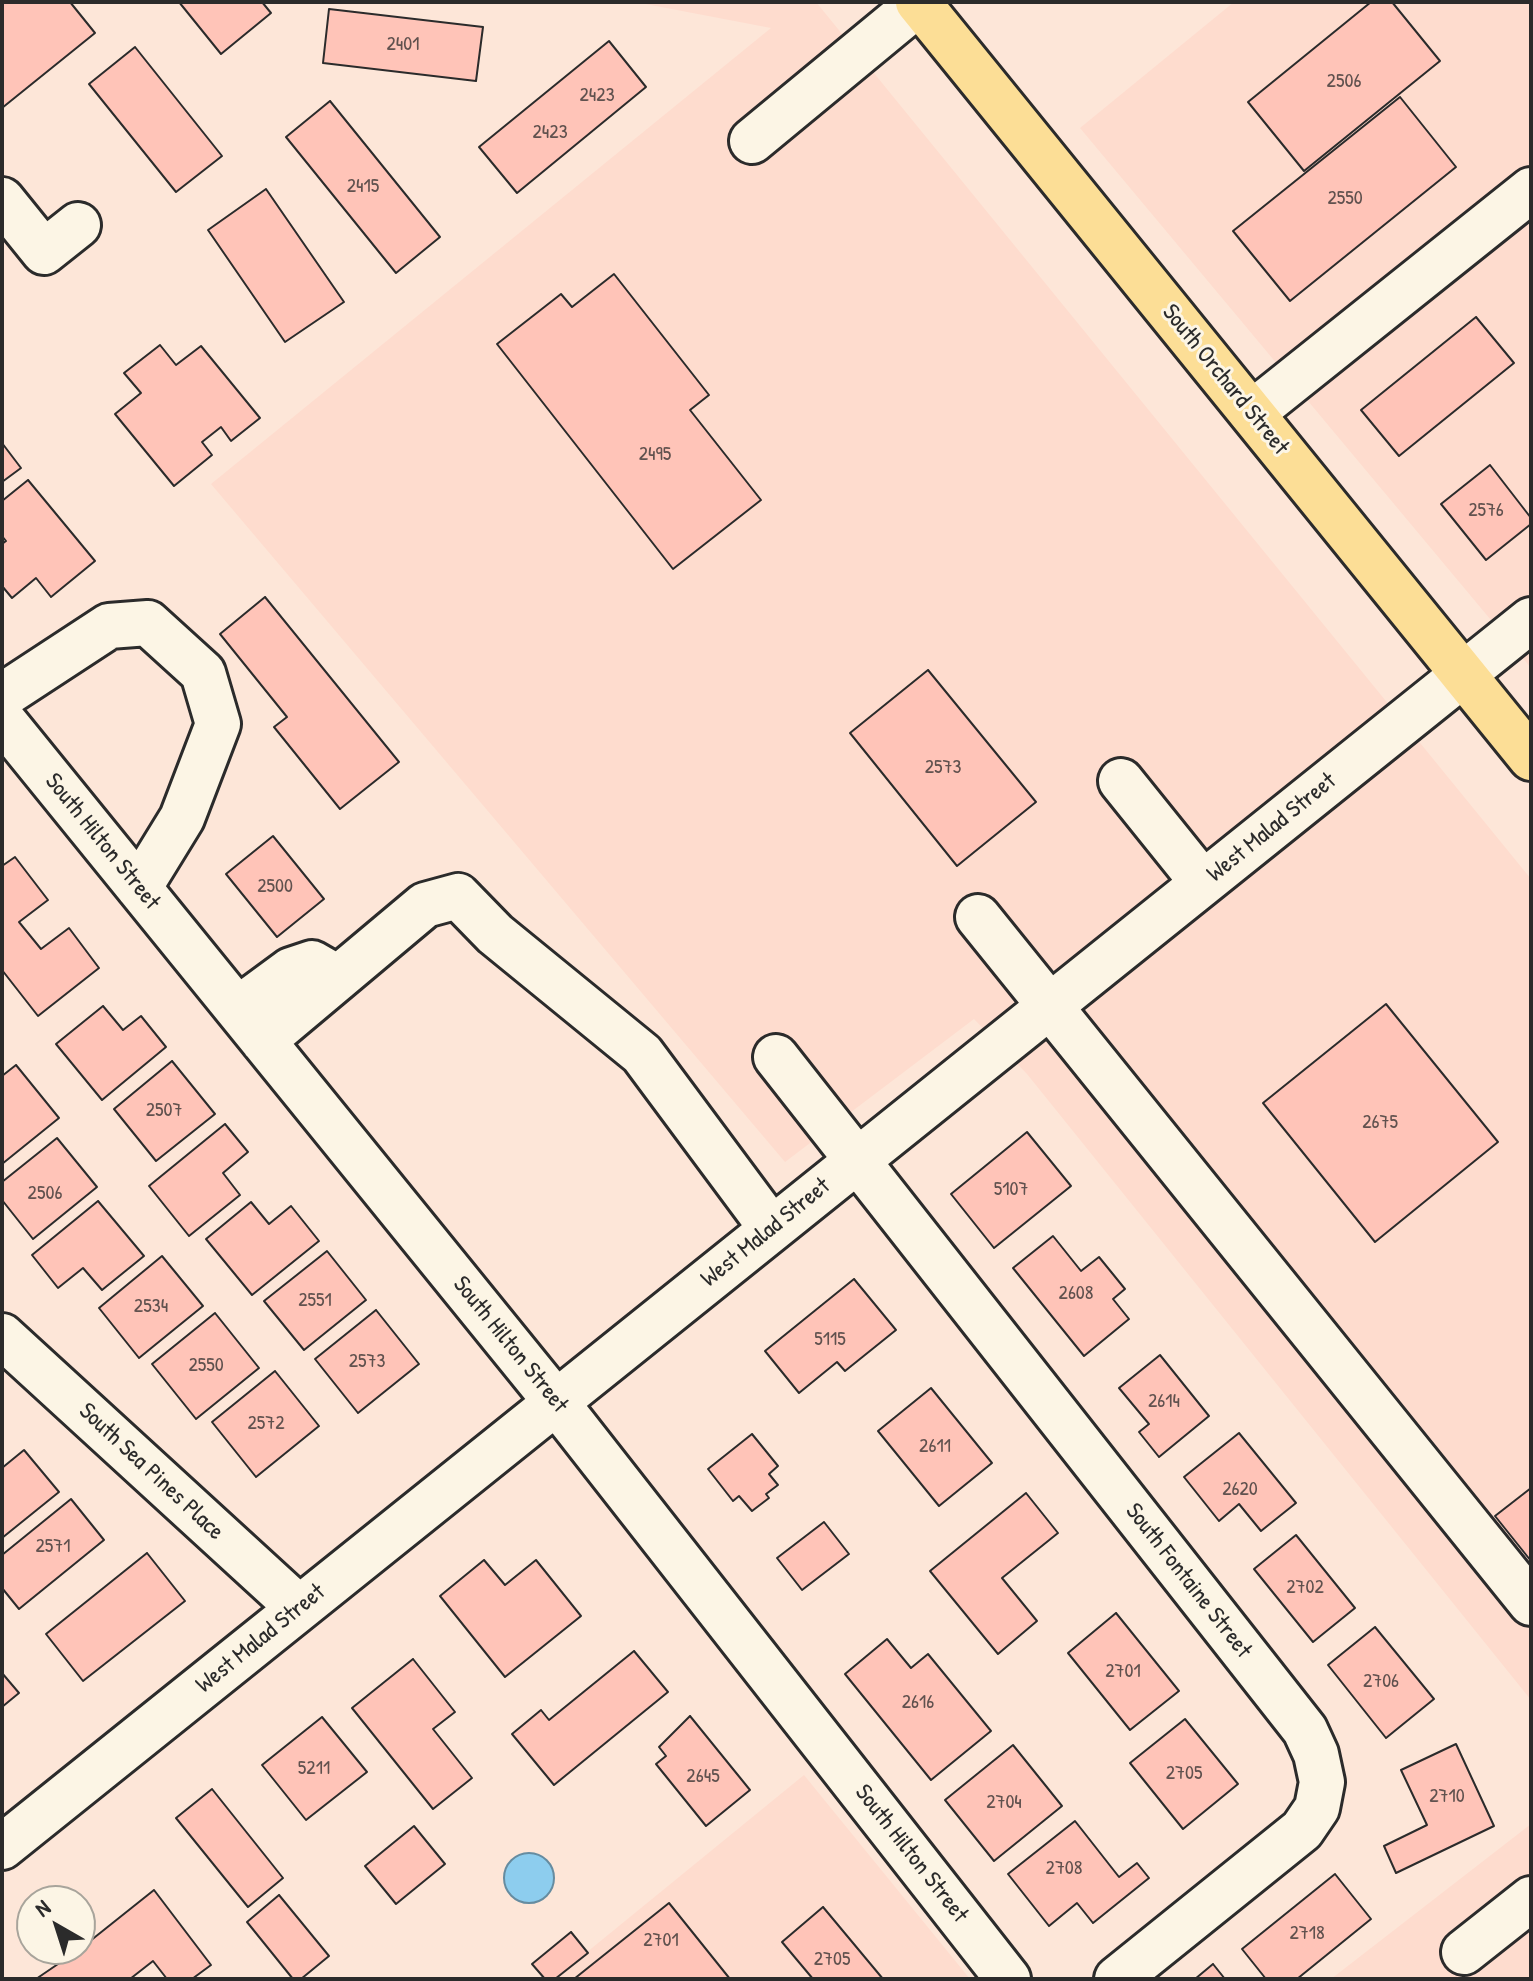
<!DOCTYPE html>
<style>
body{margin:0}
#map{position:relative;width:1533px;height:1981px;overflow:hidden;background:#fde6d8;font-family:"Patrick Hand",sans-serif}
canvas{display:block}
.frame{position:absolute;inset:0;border:4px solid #2b2b2b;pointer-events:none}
.north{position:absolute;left:16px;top:1885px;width:80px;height:80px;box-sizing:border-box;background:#fcf5e5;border:2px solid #a8a49b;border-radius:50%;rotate:321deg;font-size:22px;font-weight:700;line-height:32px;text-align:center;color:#2b2b2b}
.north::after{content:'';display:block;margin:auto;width:28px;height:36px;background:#2b2b2b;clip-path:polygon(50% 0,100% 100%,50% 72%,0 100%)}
</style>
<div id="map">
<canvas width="1533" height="1981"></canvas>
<div class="frame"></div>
<div class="north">N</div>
</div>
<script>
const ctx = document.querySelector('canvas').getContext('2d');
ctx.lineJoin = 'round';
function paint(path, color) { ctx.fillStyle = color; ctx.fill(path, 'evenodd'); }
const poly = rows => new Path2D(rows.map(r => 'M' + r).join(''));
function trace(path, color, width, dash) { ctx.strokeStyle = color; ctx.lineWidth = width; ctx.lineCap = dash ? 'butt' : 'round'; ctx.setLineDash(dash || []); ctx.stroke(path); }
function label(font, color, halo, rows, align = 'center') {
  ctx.font = font + ' "Patrick Hand",sans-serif'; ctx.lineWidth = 6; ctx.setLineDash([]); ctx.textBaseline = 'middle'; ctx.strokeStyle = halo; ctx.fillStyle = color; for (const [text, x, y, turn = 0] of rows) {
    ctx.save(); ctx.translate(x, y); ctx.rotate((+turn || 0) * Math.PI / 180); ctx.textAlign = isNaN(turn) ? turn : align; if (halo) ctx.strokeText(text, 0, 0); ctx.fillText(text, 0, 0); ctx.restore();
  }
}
paint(poly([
 [635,2,816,2,1531,879,1531,1700,1027,1074,974,1019,785,1162,211,484,771,28],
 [1234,2,1531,2,1531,668,1080,128],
 [804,1775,970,1979,554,1979],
 [1531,1824,1531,1979,1331,1979]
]), '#fedcce');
const water = poly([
 '504 1878a25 25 0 1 1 50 0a25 25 0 1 1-50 0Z'
]);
paint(water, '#8dcdee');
trace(water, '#668ca0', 2);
const building = poly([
 [2,2,70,2,95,33,2,108,2,2],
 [179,2,262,2,271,13,221,54,179,2],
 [1371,2,1392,2,1440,61,1304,171,1248,102,1371,2],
 [329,9,483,27,476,81,323,63,329,9],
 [609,41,646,87,517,193,479,147,609,41],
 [135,47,222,156,176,192,89,84,135,47],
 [1400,97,1456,167,1290,301,1233,231,1400,97],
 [330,101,440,237,396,273,286,137,330,101],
 [266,189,344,302,285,342,208,230,266,189],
 [614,274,709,395,690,410,761,500,673,569,497,344,561,294,572,307,614,274],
 [1476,317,1514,363,1399,456,1361,410,1476,317],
 [160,345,176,365,201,346,260,418,231,441,221,427,202,442,212,455,174,486,115,414,141,393,124,373,160,345],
 [2,443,21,468,2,482,2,443],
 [1490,465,1531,518,1531,524,1486,560,1441,504,1490,465],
 [28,480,95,561,51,597,36,578,12,598,2,586,2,544,6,541,2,536,2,501,28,480],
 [265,597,399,762,340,809,274,727,287,717,220,634,265,597],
 [928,670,1036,802,957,866,850,733,928,670],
 [273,836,324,899,277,937,226,874,273,836],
 [15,857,48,900,19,922,41,949,69,928,99,968,38,1016,2,970,2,866,15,857],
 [1386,1004,1498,1142,1375,1242,1263,1103,1386,1004],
 [103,1006,123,1030,141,1016,166,1047,102,1100,56,1044,103,1006],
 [172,1061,215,1114,156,1161,114,1109,172,1061],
 [16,1065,59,1118,2,1164,2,1076,16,1065],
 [225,1124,248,1152,223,1173,240,1195,189,1236,149,1186,225,1124],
 [1027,1132,1071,1186,994,1248,951,1194,1027,1132],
 [57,1138,97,1187,33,1239,2,1200,2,1182,57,1138],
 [98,1201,144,1256,102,1290,83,1268,58,1288,32,1255,98,1201],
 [251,1202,269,1224,291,1206,319,1241,252,1295,206,1239,251,1202],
 [1053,1236,1081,1271,1099,1257,1125,1289,1113,1299,1129,1319,1084,1356,1013,1268,1053,1236],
 [327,1251,366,1300,304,1350,264,1301,327,1251],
 [162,1256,203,1306,139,1358,99,1308,162,1256],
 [854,1279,896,1330,845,1371,837,1362,799,1393,765,1351,854,1279],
 [376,1310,419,1364,358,1413,315,1359,376,1310],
 [215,1313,259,1368,196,1419,152,1364,215,1313],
 [1160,1355,1209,1416,1159,1457,1139,1432,1149,1424,1119,1388,1160,1355],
 [275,1371,319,1426,256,1477,212,1422,275,1371],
 [931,1388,992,1463,939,1506,878,1431,931,1388],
 [1239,1433,1296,1503,1261,1531,1239,1504,1219,1521,1184,1477,1239,1433],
 [752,1434,778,1466,769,1474,778,1485,766,1494,769,1498,752,1511,739,1496,733,1501,708,1469,752,1434],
 [24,1450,59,1492,2,1538,2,1468,24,1450],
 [1531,1488,1531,1561,1495,1516,1531,1488],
 [1026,1493,1058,1533,1002,1578,1037,1621,998,1654,930,1571,1026,1493],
 [71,1499,104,1540,19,1609,2,1588,2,1555,71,1499],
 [824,1522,849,1554,802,1590,777,1558,824,1522],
 [1296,1535,1355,1608,1313,1642,1254,1569,1296,1535],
 [147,1553,185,1601,83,1681,46,1634,147,1553],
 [484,1560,505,1585,536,1560,581,1616,505,1677,440,1596,484,1560],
 [1116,1613,1179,1691,1130,1730,1068,1653,1116,1613],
 [1375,1627,1434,1699,1386,1738,1328,1665,1375,1627],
 [887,1639,911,1668,928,1654,991,1731,931,1780,845,1674,887,1639],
 [634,1651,668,1692,554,1785,512,1734,541,1710,549,1720,634,1651],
 [413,1659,455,1712,433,1729,472,1778,433,1809,352,1708,413,1659],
 [2,1673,19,1693,2,1707,2,1673],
 [690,1716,750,1790,706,1826,656,1764,666,1756,659,1747,690,1716],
 [322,1717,367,1772,306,1820,262,1765,322,1717],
 [1185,1719,1238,1784,1183,1829,1130,1763,1185,1719],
 [1456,1744,1494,1826,1396,1873,1384,1846,1427,1825,1401,1770,1456,1744],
 [1013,1745,1062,1806,994,1861,945,1800,1013,1745],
 [212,1789,283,1878,248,1907,176,1818,212,1789],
 [1075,1821,1119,1877,1137,1863,1149,1878,1093,1923,1077,1903,1049,1926,1008,1874,1075,1821],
 [414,1826,445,1864,396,1904,365,1866,414,1826],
 [1335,1874,1371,1919,1297,1979,1266,1979,1242,1949,1335,1874],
 [154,1890,211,1965,192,1979,167,1979,153,1961,130,1979,36,1979,80,1949,154,1890],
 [279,1895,329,1956,301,1979,293,1979,247,1922,279,1895],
 [669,1903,730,1979,574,1979,669,1903],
 [823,1907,883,1979,813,1979,782,1942,823,1907],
 [571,1932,588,1953,555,1979,545,1979,532,1964,571,1932],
 [1213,1964,1225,1979,1195,1979,1213,1964]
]);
paint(building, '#ffc4b8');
trace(building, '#2b2b2b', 2);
const minor = poly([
 [752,141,919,3],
 [2,200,44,252,78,225],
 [1252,413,1531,190],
 [2,696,109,626,148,623,203,673,218,724,182,818,139,888],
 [2,719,556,1402,1008,1979],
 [1121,781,1203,883],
 [978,917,1531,1603],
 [238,1009,291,970,312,963,338,978],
 [263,1041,425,905,458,896,495,934,642,1054,772,1229],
 [776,1057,1305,1730,1316,1754,1322,1782,1317,1808,1302,1830,1117,1979],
 [2,1336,299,1608],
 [2,1847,1531,620],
 [1464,1952,1531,1899]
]);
const major = poly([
 [918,2,1531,758]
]);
trace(minor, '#2b2b2b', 50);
trace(major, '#2b2b2b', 50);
trace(minor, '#fcf5e5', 44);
trace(major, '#fcde96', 44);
label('20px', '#60514e', null, [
 ["2401",403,45],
 ["2506",1344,82],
 ["2423",597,96],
 ["2423",550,133],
 ["2415",363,187],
 ["2550",1345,199],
 ["2495",655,455],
 ["2576",1486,511],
 ["2573",943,768],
 ["2500",275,887],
 ["2507",164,1111],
 ["2675",1380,1123],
 ["5107",1011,1190],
 ["2506",45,1194],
 ["2608",1076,1294],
 ["2551",315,1301],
 ["2534",151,1307],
 ["5115",830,1340],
 ["2573",367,1362],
 ["2550",206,1366],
 ["2614",1164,1402],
 ["2572",266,1424],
 ["2611",935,1447],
 ["2620",1240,1490],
 ["2571",53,1547],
 ["2702",1305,1588],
 ["2701",1123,1672],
 ["2706",1381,1682],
 ["2616",918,1703],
 ["5211",314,1769],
 ["2705",1184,1774],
 ["2645",703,1777],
 ["2710",1447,1797],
 ["2704",1004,1803],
 ["2708",1064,1869],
 ["2718",1307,1934],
 ["2701",661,1941],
 ["2705",832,1960]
]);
label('24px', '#2b2b2b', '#fcf5e5', [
 ["South Orchard Street",1225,380,51],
 ["West Malad Street",1272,828,-39],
 ["South Hilton Street",102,842,51],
 ["West Malad Street",766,1233,-39],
 ["South Hilton Street",510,1345,51],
 ["South Sea Pines Place",151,1472,43],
 ["South Fontaine Street",1188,1581,52],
 ["West Malad Street",261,1639,-39],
 ["South Hilton Street",911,1854,52]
]);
</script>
